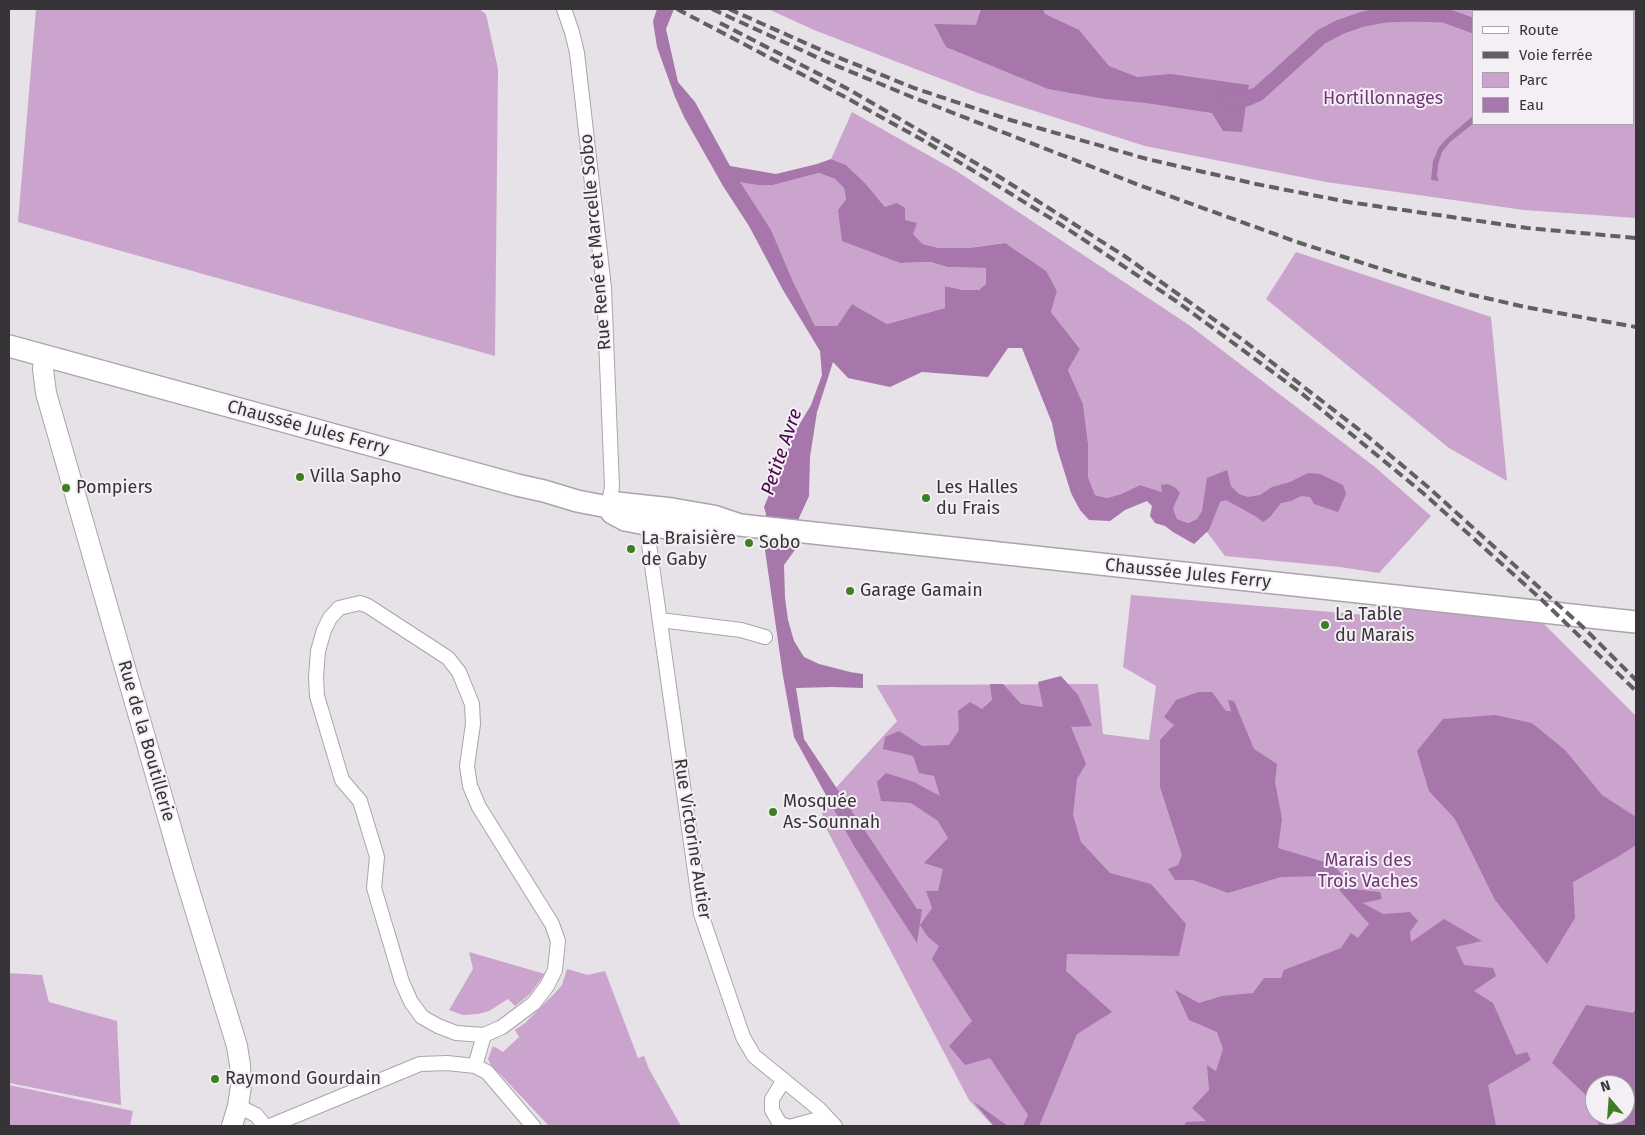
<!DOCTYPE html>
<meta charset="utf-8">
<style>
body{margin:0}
#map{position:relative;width:1645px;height:1135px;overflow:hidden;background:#e7e2e7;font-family:"Fira Sans",sans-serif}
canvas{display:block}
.frame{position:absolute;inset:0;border:10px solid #363436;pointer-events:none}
.legend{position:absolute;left:1472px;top:10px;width:162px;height:115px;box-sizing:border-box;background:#f4eff4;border:1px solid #a8a4a8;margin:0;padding:6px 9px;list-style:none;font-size:15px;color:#363436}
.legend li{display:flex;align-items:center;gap:10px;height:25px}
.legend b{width:25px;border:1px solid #a8a4a8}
.north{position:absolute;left:1585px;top:1075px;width:50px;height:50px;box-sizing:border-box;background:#f4eff4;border:1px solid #a8a4a8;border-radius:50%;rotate:342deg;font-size:14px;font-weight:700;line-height:20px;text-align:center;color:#363436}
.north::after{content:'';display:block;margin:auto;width:18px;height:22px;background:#3d8022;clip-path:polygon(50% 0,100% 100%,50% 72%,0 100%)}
</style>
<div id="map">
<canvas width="1645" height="1135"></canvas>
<div class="frame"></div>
<ul class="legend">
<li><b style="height:6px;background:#fff"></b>Route</li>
<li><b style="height:6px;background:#625f62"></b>Voie ferrée</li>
<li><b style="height:14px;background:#cba4ce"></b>Parc</li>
<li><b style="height:14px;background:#a776ab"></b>Eau</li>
</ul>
<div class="north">N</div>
</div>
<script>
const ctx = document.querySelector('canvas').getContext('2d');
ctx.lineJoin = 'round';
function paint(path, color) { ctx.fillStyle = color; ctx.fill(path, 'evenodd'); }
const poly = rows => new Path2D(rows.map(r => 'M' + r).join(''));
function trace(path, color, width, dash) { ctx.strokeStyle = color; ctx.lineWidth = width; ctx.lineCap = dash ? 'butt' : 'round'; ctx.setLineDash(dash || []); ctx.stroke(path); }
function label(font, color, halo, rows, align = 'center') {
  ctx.font = font + ' "Fira Sans",sans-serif'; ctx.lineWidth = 4; ctx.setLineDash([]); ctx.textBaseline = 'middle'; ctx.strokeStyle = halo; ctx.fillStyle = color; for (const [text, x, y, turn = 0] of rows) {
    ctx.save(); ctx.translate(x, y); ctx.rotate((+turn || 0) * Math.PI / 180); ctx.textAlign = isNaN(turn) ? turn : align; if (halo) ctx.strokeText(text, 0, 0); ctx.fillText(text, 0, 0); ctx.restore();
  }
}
paint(poly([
 [36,9,479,9,486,14,498,69,495,356,18,222],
 [768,9,1636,9,1636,218,1524,210,1326,182,1145,146,978,93,814,30],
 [1474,11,1634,11,1634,124,1474,124],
 [852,112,958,172,1189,325,1375,467,1431,516,1379,573,1340,567,1225,556,1197,519,1188,523,1177,519,1173,508,1162,492,1140,485,1121,494,1107,498,1095,495,1088,477,1088,443,1083,404,1068,370,1080,349,1051,312,1057,291,1004,243,969,248,939,248,923,244,913,234,905,220,885,207,865,183,846,165,831,159],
 [819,173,835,179,844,188,846,199,838,210,875,253,900,263,931,262,947,267,986,268,986,285,979,290,963,290,945,286,945,308,887,324,852,304,837,326,815,326,739,181,757,185,773,185],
 [1296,252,1491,317,1507,481,1449,448,1266,299],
 [1131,595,1401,618,1403,606,1544,624,1636,716,1636,1126,993,1126,969,1100,826,828,820,805,897,721,876,685,1098,684,1103,734,1149,740,1156,686,1123,667],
 [1595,1085,1625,1085,1625,1115,1595,1115],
 [469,952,545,974,530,994,515,1006,508,999,489,1011,478,1014,463,1015,449,1010,473,969],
 [567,969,588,975,605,971,638,1058,644,1056,649,1069,681,1126,549,1126,500,1074,492,1068,488,1059,493,1046,503,1052,519,1037,515,1030,525,1023,553,995,562,985],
 [9,973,42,975,49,1002,117,1021,121,1105,9,1083],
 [9,1085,133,1111,130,1126,9,1126]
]), '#cba4ce');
paint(poly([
 [657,9,674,9,666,29,678,82,695,102,730,166,776,174,817,164,831,159,846,165,865,183,885,207,897,203,905,208,905,220,917,223,913,234,923,244,939,248,969,248,1005,243,1046,271,1057,291,1051,312,1080,349,1068,370,1083,404,1088,443,1088,477,1095,495,1107,498,1121,494,1140,485,1162,492,1161,485,1168,484,1176,488,1180,493,1173,508,1177,519,1188,523,1197,519,1202,511,1207,478,1227,470,1231,486,1239,494,1248,497,1260,495,1272,487,1290,482,1308,473,1320,474,1343,485,1346,494,1338,512,1314,504,1310,497,1301,496,1291,501,1281,503,1270,517,1263,522,1255,516,1226,500,1220,502,1209,530,1194,544,1173,532,1165,526,1155,523,1150,516,1152,506,1147,501,1125,510,1110,521,1089,520,1080,510,1071,493,1057,448,1052,423,1022,348,1008,348,988,377,922,372,890,387,848,378,833,362,817,412,810,457,809,496,799,518,797,547,784,565,785,598,788,620,794,641,804,657,819,664,850,672,863,674,863,688,832,687,796,688,804,739,917,909,922,909,917,943,854,846,794,737,783,676,764,543,766,514,764,507,795,432,811,405,822,375,820,351,783,290,749,226,723,186,684,117,675,97,657,47,653,21],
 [819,173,835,179,844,188,846,199,838,210,842,241,900,263,931,262,947,267,986,268,986,284,979,290,963,290,945,286,945,308,887,324,852,304,837,326,815,326,793,282,771,230,740,182,757,185,773,185],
 [981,9,1043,9,1045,14,1079,30,1109,66,1137,77,1171,74,1249,85,1242,132,1223,131,1212,113,1146,103,1105,99,1048,89,946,47,934,24,976,25],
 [1522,9,1602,9,1602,11,1523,11],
 [1474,115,1474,123,1450,142,1442,152,1438,165,1437,176,1439,181,1431,180,1433,161,1439,147,1446,139],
 [1061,676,1078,695,1092,726,1071,727,1086,764,1077,779,1073,815,1081,842,1110,873,1151,884,1186,924,1179,956,1067,954,1066,971,1112,1012,1077,1034,1039,1126,1023,1126,1028,1115,990,1058,965,1065,949,1046,972,1021,932,959,939,946,928,937,920,925,932,908,926,891,938,891,943,869,924,863,948,838,938,821,911,803,881,801,877,782,886,773,914,782,940,796,934,776,919,773,913,756,883,749,885,737,899,731,922,746,949,745,959,730,958,711,970,702,982,709,992,700,990,684,1003,684,1021,704,1043,707,1038,682],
 [1198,692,1212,692,1226,711,1231,711,1228,700,1234,701,1254,749,1277,764,1275,782,1282,819,1278,848,1334,865,1353,889,1380,892,1382,899,1363,903,1383,914,1410,912,1418,921,1410,932,1411,942,1444,919,1482,941,1456,947,1464,965,1493,968,1496,976,1474,991,1493,1003,1516,1055,1527,1052,1531,1060,1488,1085,1496,1126,1184,1126,1186,1122,1206,1121,1192,1108,1209,1090,1207,1065,1216,1071,1223,1049,1217,1032,1189,1020,1175,990,1199,1003,1222,996,1253,993,1264,978,1281,978,1284,970,1341,948,1351,933,1358,938,1369,924,1327,876,1281,877,1228,893,1193,880,1175,880,1168,869,1178,865,1182,855,1160,787,1160,740,1174,725,1164,717,1176,700],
 [1495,715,1532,723,1565,750,1602,795,1636,817,1636,845,1619,856,1573,882,1575,918,1547,964,1495,900,1455,819,1429,791,1417,751,1443,719],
 [1586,1005,1633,1013,1636,1009,1636,1126,1599,1126,1589,1098,1552,1063],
 [1595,1085,1625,1085,1625,1115,1595,1115],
 [974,1102,1008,1126,994,1126]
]), '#a776ab');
trace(poly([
 [1225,98,1246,99,1258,94,1321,37,1340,27,1363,19,1385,15,1410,14,1444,15,1474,26]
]), '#a776ab', 15);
const street = poly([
 [564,9,572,32,577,53,604,288,612,487,608,507],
 [647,518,649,544,701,914,743,1037,754,1056,819,1109,835,1126],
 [660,620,741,630,765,637],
 [475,1066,484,1035,502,1027,534,1003,547,986,555,970,558,941,552,924,479,807,470,786,467,766,473,724,472,704,459,672,448,658,368,606,360,603,339,608,330,618,324,630,318,651,316,677,317,696,342,780,360,801,377,857,374,888,402,982,411,1002,422,1017,438,1026,456,1033,484,1035],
 [784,1080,772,1099,772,1110,780,1124,787,1126],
 [238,1106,256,1115,265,1126],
 [270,1126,420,1064,447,1063,475,1066,487,1072,533,1126],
 [793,1126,826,1117]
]);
const secondary = poly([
 [44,356,43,369,46,393,184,873,237,1046,240,1065,241,1086,238,1106,232,1126]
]);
const primary = poly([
 [9,346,517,485,544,491,577,501,608,507,617,503,672,509,713,516,740,525,1636,622],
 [608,507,612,513,625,520,671,529,712,530,732,526]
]);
trace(street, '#aaa5aa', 16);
trace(secondary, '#aaa5aa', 22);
trace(primary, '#aaa5aa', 24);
trace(street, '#fff', 14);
trace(secondary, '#fff', 20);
trace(primary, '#fff', 21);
trace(poly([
 [677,9,845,97,928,143,1060,224,1176,301,1300,392,1423,493,1542,600,1636,691],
 [712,9,825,61,912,97,1139,185,1297,242,1394,273,1464,293,1525,307,1636,327],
 [729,9,830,54,914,88,1007,119,1147,159,1256,184,1348,202,1527,228,1636,238],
 [720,23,848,89,998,176,1123,255,1243,340,1366,435,1428,487,1585,629,1636,680]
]), '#625f62', 4, [10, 5]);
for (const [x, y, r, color] of [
 [300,477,5,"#3d8022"],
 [66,488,5,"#3d8022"],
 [926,498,5,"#3d8022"],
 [749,543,5,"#3d8022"],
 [631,549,5,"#3d8022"],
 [850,591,5,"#3d8022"],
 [1325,625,5,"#3d8022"],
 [773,812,5,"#3d8022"],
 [215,1079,5,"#3d8022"]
]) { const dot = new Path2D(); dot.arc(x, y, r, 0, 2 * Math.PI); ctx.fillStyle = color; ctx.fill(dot); trace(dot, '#f4eff4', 2); }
label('18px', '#723578', '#f4eff4', [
 ["Hortillonnages",1383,99],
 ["Marais des",1368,861],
 ["Trois Vaches",1368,882]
]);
label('18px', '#363436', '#f4eff4', [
 ["Rue René et Marcelle Sobo",596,242,-95],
 ["Chaussée Jules Ferry",308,428,15],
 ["Chaussée Jules Ferry",1188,574,6],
 ["Rue de la Boutillerie",146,741,74],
 ["Rue Victorine Autier",692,839,81]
]);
label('18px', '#363436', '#f4eff4', [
 ["Villa Sapho",310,477],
 ["Pompiers",76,488],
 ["Les Halles",936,488],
 ["du Frais",936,509],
 ["La Braisière",641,539],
 ["de Gaby",641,560],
 ["Sobo",759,543],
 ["Garage Gamain",860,591],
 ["La Table",1335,615],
 ["du Marais",1335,636],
 ["Mosquée",783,802],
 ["As-Sounnah",783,823],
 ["Raymond Gourdain",225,1079]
], 'left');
label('italic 19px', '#48084e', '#f4eff4', [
 ["Petite Avre",782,452,-71]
]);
</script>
